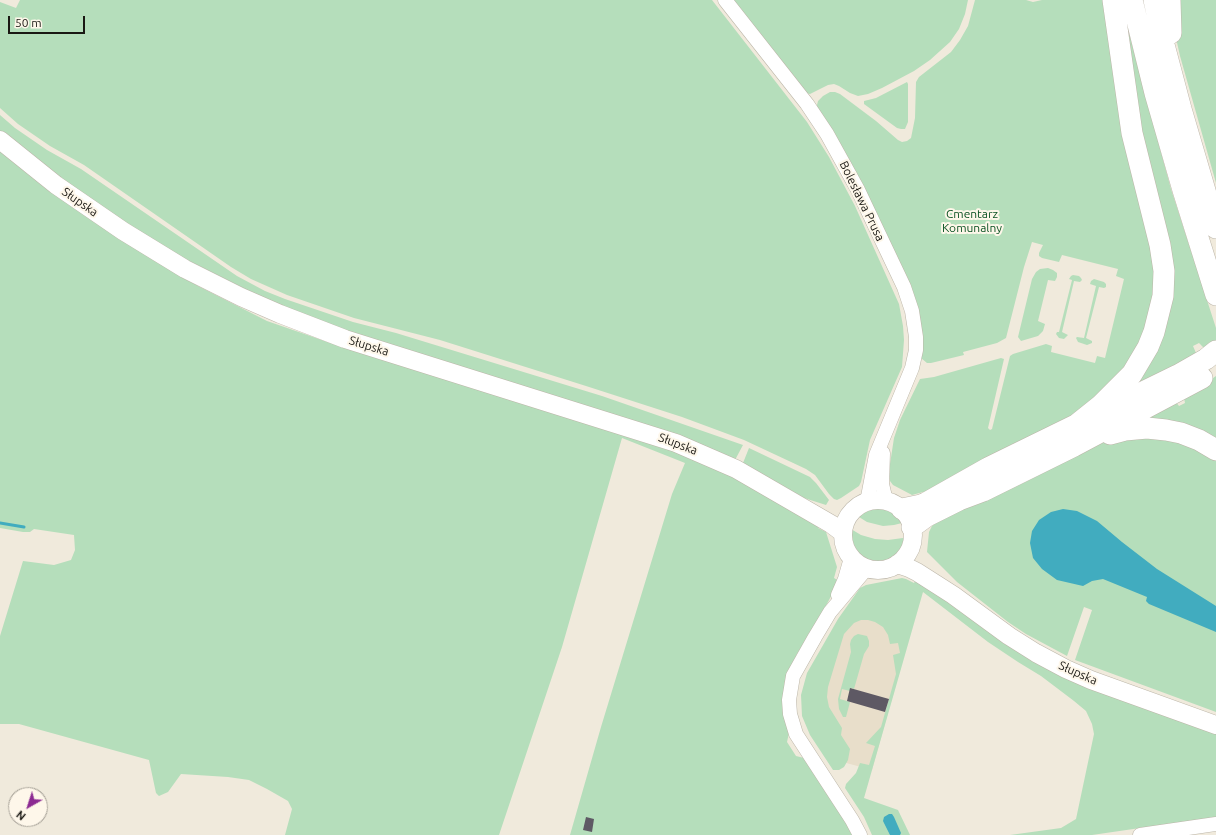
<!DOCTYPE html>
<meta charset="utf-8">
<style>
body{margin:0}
#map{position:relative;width:1216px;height:835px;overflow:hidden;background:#f0eadc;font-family:Ubuntu,sans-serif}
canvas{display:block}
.north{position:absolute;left:8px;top:787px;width:40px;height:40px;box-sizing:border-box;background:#fef7ea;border:1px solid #a39e94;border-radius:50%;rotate:219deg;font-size:11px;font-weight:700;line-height:16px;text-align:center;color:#1a1813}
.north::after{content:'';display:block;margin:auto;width:14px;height:18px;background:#8c2a92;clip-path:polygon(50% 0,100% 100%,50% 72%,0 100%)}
.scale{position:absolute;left:8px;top:16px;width:77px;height:18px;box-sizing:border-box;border:2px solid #1a1813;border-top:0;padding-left:5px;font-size:12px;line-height:14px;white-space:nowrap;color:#1a1813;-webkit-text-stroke:3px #fef7ea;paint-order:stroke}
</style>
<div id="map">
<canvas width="1216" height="835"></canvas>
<div class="north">N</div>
<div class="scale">50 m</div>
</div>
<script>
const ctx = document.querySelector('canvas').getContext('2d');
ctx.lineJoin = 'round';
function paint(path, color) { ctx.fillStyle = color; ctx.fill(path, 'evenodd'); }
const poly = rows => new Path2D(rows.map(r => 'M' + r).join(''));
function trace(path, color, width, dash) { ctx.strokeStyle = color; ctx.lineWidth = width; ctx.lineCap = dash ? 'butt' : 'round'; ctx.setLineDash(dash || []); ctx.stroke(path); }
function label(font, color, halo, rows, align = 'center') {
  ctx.font = font + ' Ubuntu,sans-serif'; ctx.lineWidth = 4; ctx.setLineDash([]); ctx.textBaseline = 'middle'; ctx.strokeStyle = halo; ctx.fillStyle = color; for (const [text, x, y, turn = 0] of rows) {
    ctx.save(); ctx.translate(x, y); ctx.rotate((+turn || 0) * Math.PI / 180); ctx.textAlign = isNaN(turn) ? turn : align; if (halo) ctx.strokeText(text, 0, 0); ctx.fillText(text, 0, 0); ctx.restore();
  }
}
paint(poly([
 [922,592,872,770,839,761,815,726,841,634,856,613]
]), '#e8deca');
paint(poly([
 [20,0,712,0,807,122,829,157,855,206,899,304,903,326,904,340,902,367,870,440,861,482,859,486,841,498,837,500,834,499,829,494,815,475,806,469,744,440,682,417,586,386,440,340,354,318,287,295,251,279,231,267,84,165,50,146,18,124,0,108,0,2,16,8],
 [732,0,968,0,965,14,959,29,950,42,930,60,914,71,882,88,868,94,858,96,850,93,839,86,834,84,828,85,810,94,806,93],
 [975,0,1026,0,1033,2,1042,0,1108,0,1156,248,1156,301,1129,367,1072,416,926,497,923,492,912,495,893,485,890,481,889,476,890,464,894,438,900,420,920,379,934,377,1001,358,1004,359,988,428,990,430,992,429,1010,356,1013,354,1046,344,1052,346,1051,352,1095,363,1097,356,1105,358,1124,279,1116,276,1118,269,1062,255,1059,262,1042,258,1039,256,1039,253,1043,245,1032,242,1024,267,1006,338,997,343,963,352,964,355,931,363,927,363,921,358,920,319,917,305,817,109,817,105,818,101,823,96,830,92,835,92,840,94,876,121,898,140,902,142,907,141,911,138,915,118,916,82,919,77,951,52,960,40,968,26],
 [1121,0,1137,64,1171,189,1216,328,1216,344,1205,349,1199,343,1193,346,1196,353,1196,356,1122,392,1158,338,1148,182],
 [1175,0,1216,0,1216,183,1180,56,1176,38],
 [907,82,908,84,908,122,905,129,901,129,897,128,864,104,864,101,876,98],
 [0,115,15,128,47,150,81,169,237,276,265,291,285,299,353,322,396,333,602,396,743,445,735,460,347,334,262,302,146,240,0,134],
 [0,148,198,286,267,321,342,347,690,455,820,522,818,528,826,532,837,567,834,578,839,581,819,619,797,654,785,681,783,699,784,716,789,733,787,742,796,756,804,758,842,816,853,835,570,835,601,727,672,494,685,463,622,438,562,647,499,835,285,835,292,809,288,801,267,789,249,780,228,777,181,774,168,792,159,796,156,793,149,760,19,724,0,724,0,636,23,561,54,565,71,560,75,550,74,535,34,529,30,532,23,532,0,528],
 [1048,268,1053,270,1057,273,1057,277,1055,281,1048,280,1038,321,1045,324,1043,331,1038,336,1021,341,1018,337,1032,279,1036,272,1040,269],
 [1073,275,1079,276,1081,278,1082,280,1080,282,1074,281,1062,332,1068,335,1064,339,1059,338,1056,334,1057,332,1059,332,1072,280,1069,279,1071,276],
 [1094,279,1104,282,1106,284,1106,287,1104,288,1099,287,1086,338,1092,341,1092,343,1087,345,1078,342,1076,338,1077,337,1084,338,1096,286,1090,284,1091,281],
 [1216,376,1216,443,1126,423,1176,402,1179,406,1185,403,1184,398],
 [1155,434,1216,457,1216,712,1075,660,1092,610,1084,607,1067,656,1026,634,1008,622,957,582,927,552,929,532,932,526,938,521,1088,447,1104,442],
 [749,448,810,477,816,483,829,500,826,505,804,498,743,463],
 [873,507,879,507,892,511,898,515,902,523,894,525,883,526,867,522,859,517,858,515,862,511],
 [851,529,861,535,875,539,888,540,903,538,905,539,902,547,895,556,884,562,873,562,861,557,852,546,849,538],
 [902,578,906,579,914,583,917,578,989,630,1216,731,1216,817,1092,835,1010,835,1061,828,1076,819,1094,734,1092,724,1086,711,1074,701,1041,676,1018,662,988,642,923,592,864,798,898,810,910,835,872,835,864,817,845,788,846,784,856,773,860,763,869,765,875,746,866,743,881,727,896,674,893,655,900,653,898,643,890,644,888,635,883,627,875,622,868,620,861,620,854,623,844,634,828,687,827,697,829,707,842,728,841,735,850,749,848,760,844,767,839,770,833,770,810,735,802,716,801,695,807,673,838,619,860,588,866,585],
 [858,634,867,636,869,641,869,646,864,654,854,689,852,688,850,691,842,689,840,699,850,702,846,717,843,717,839,709,838,699,851,652,850,644,851,640,854,636]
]), '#b5debb');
paint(poly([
 [1063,509,1077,511,1097,521,1122,542,1157,569,1216,606,1216,632,1149,604,1146,601,1147,597,1103,579,1092,581,1083,586,1057,580,1042,569,1033,558,1030,543,1032,531,1039,520,1051,512],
 [889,814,892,814,894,817,901,833,900,835,890,835,883,821,884,817]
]), '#41acbf');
trace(poly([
 [0,523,24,527]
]), '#41acbf', 3);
paint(poly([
 [850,688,889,699,885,712,847,701],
 [586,817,594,819,592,832,583,830]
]), '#5e5964');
const minor = poly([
 [725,0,807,104,827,134,858,190,904,287,912,311,916,337,916,350,912,368,876,455,867,502],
 [883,453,882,484,886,501],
 [838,595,845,579,851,558],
 [860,835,852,820,796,734,790,714,789,700,793,676,815,637,830,612,867,568],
 [1140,835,1216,824]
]);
const major = poly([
 [0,140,56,185,123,231,185,269,241,297,280,314,345,339,676,443,736,469,831,524,843,533],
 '843 535a35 35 0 1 1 70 0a35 35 0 1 1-70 0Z',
 [897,564,909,568,917,572,953,595,1009,636,1036,653,1066,669,1091,680,1216,725]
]);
const highway = poly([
 [1132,0,1155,93,1183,190,1216,295],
 [1154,0,1163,41,1181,109,1216,228],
 [1170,0,1171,33],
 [1076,425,1101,405,1132,374,1148,347,1154,332,1163,296,1164,271,1160,245,1132,133,1113,0],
 [1110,434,1125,430,1147,428,1166,430,1181,433,1199,440,1216,450],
 [902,509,921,505,926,503,988,468,1178,375,1206,359,1216,351],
 [912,527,927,516,959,500,983,491,1074,446,1202,378]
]);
trace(minor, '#bcb6a9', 15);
trace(major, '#bcb6a9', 19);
trace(highway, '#bcb6a9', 22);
trace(minor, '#fff', 14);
trace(major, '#fff', 18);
trace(highway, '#fff', 21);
label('12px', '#1a1813', '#fef7ea', [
 ["Bolesława Prusa",862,201,64],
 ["Słupska",80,202,35],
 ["Słupska",369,346,17],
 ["Słupska",678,444,21],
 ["Słupska",1078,673,24]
]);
label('12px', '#0a5222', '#fef7ea', [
 ["Cmentarz",972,214],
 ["Komunalny",972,228]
]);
</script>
